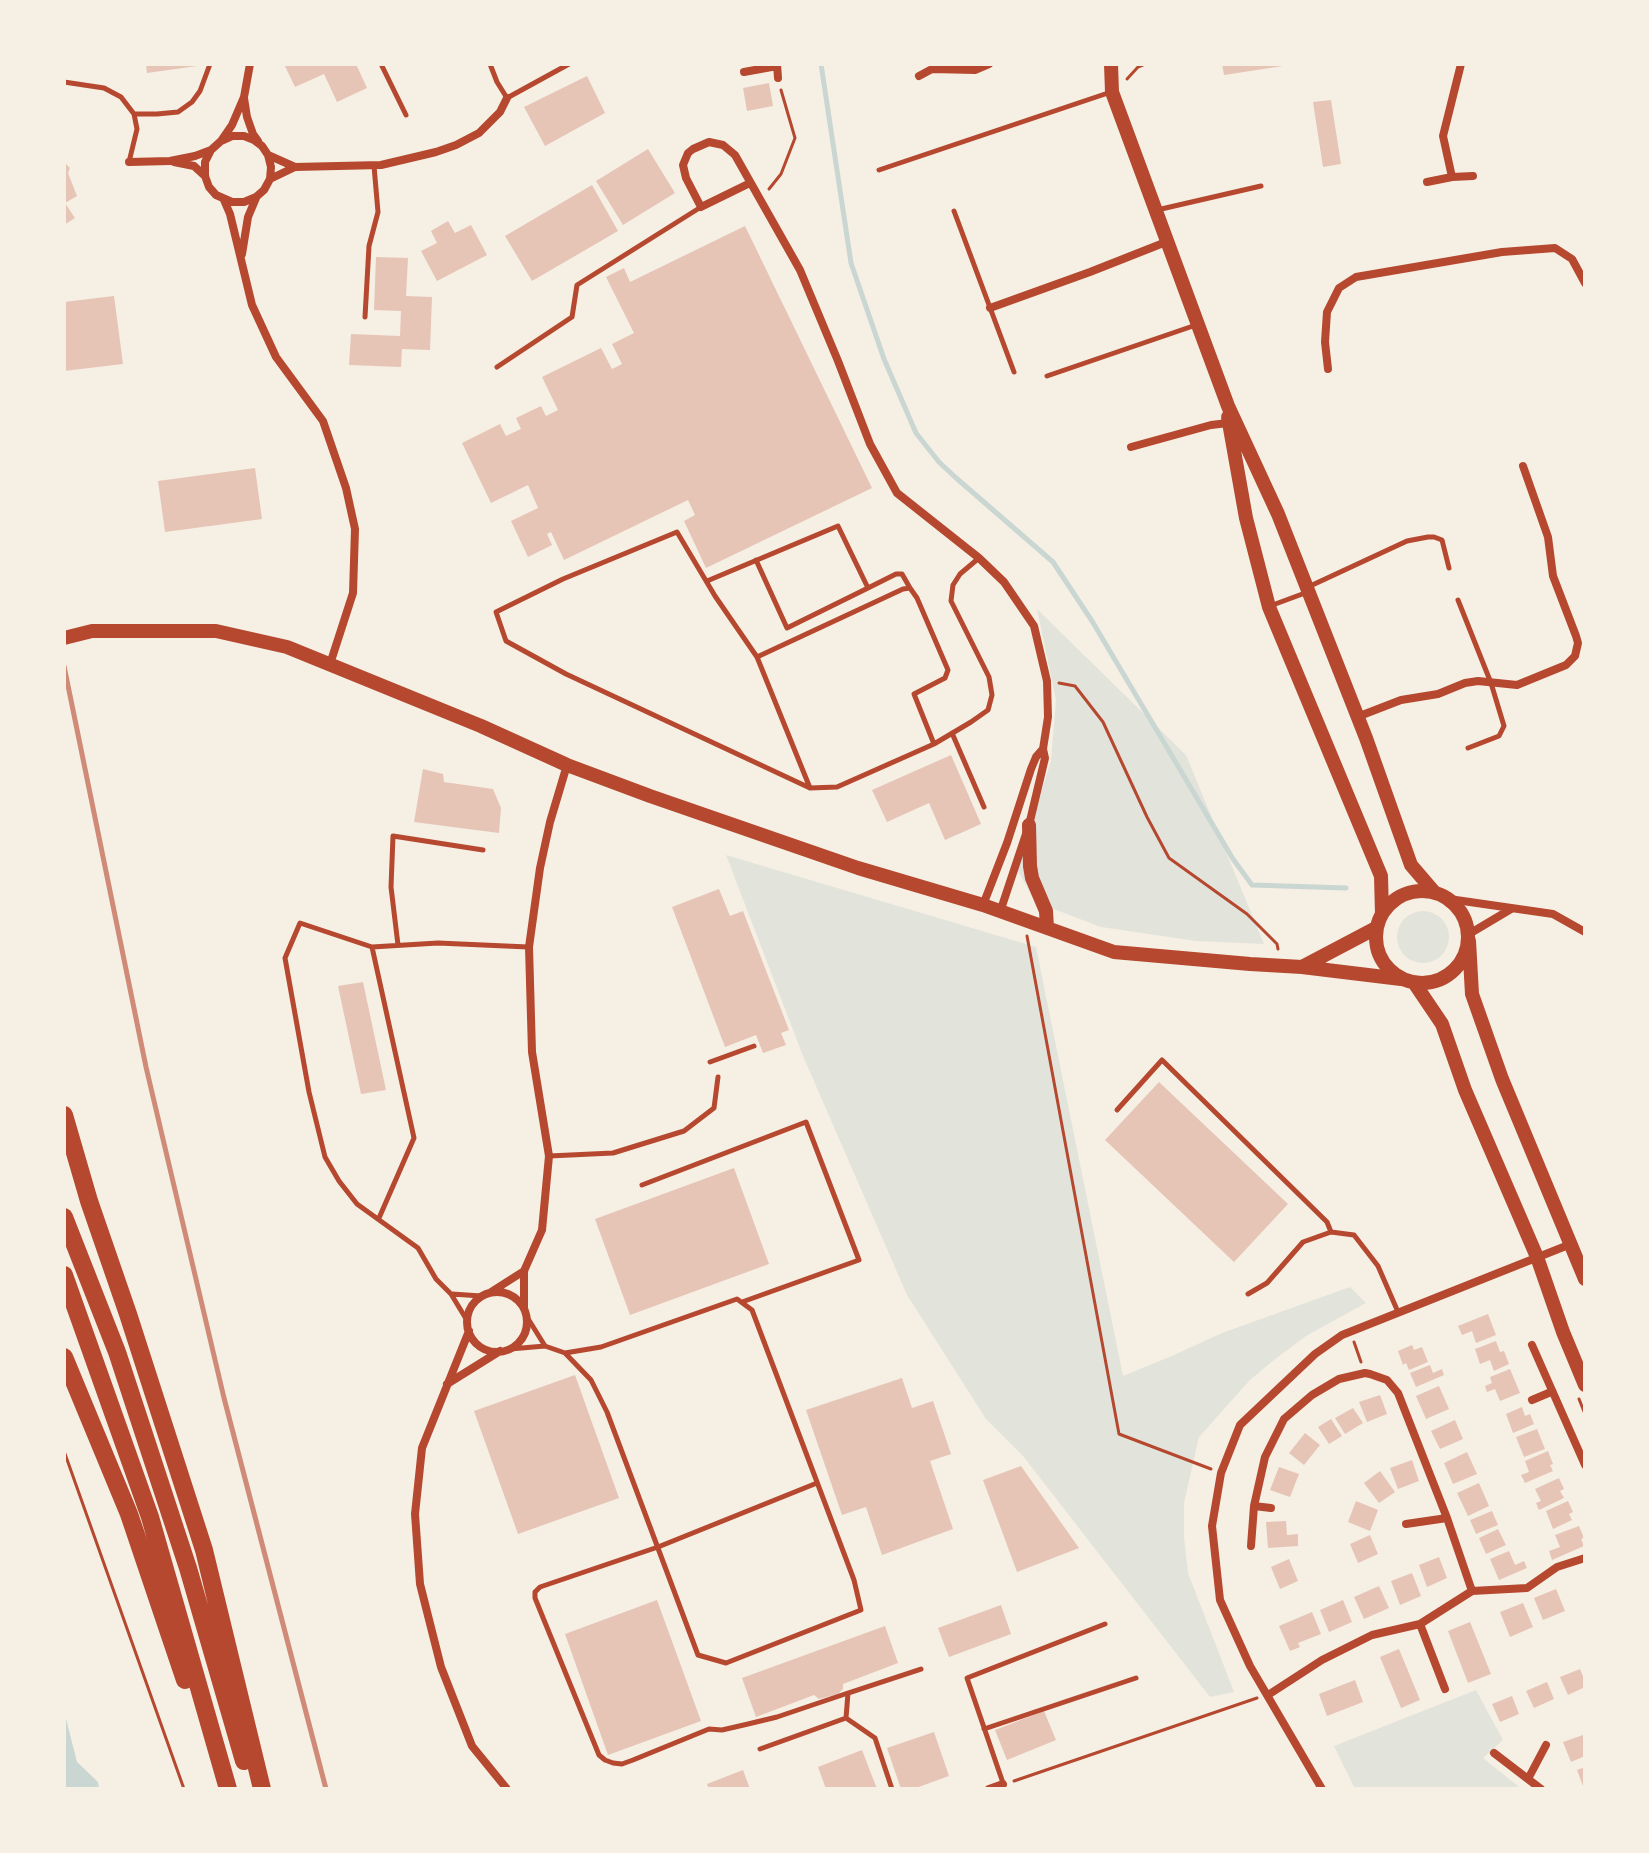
<!DOCTYPE html>
<style>
body{margin:0}
#map{position:relative;width:1649px;height:1853px;overflow:hidden;background:#f6efe4;font-family:"Asap Condensed",sans-serif}
canvas{display:block}
.frame{position:absolute;inset:0;border:66px solid #f6efe4;pointer-events:none}
</style>
<div id="map">
<canvas width="1649" height="1853"></canvas>
<div class="frame"></div>
</div>
<script>
const ctx = document.querySelector('canvas').getContext('2d');
ctx.lineJoin = 'round';
function paint(path, color) { ctx.fillStyle = color; ctx.fill(path, 'evenodd'); }
const poly = rows => new Path2D(rows.map(r => 'M' + r).join(''));
function trace(path, color, width, dash) { ctx.strokeStyle = color; ctx.lineWidth = width; ctx.lineCap = dash ? 'butt' : 'round'; ctx.setLineDash(dash || []); ctx.stroke(path); }
paint(poly([
 [1037,609,1186,755,1264,944,1196,941,1101,927,1035,902,1017,869,1051,761,1056,700],
 [726,855,1036,947,1123,1376,1174,1355,1222,1333,1350,1287,1366,1303,1306,1336,1274,1360,1250,1380,1199,1437,1184,1503,1184,1537,1188,1573,1234,1692,1210,1697,1023,1456,986,1419,907,1295,803,1056],
 '1397 937a26 26 0 1 1 52 0a26 26 0 1 1-52 0Z',
 [1476,1690,1503,1740,1483,1758,1518,1786,1515,1789,1355,1789,1334,1746]
]), '#e2e4dc');
paint(poly([
 [64,1711,77,1762,98,1782,99,1789,64,1789]
]), '#c9d6d2');
trace(poly([
 [821,64,851,263,884,359,916,433,939,462,955,477,1053,562,1092,621,1233,859,1252,885,1346,888]
]), '#c9d6d2', 5);
paint(poly([
 [146,64,197,64,197,66,147,73],
 [284,64,356,64,367,88,337,102,324,74,295,87],
 [1222,64,1283,64,1283,66,1224,75],
 [587,76,605,113,545,146,524,107],
 [769,83,773,106,747,111,743,88],
 [1331,100,1341,164,1323,167,1313,102],
 [648,149,675,193,623,225,596,181],
 [64,162,70,168,68,173,77,196,65,203,75,218,64,225],
 [592,185,618,231,532,281,505,236],
 [448,221,455,233,471,225,487,255,437,281,421,251,437,243,431,231],
 [745,226,872,488,706,568,684,521,695,515,688,500,564,560,551,532,547,534,552,545,528,557,511,521,538,508,528,485,491,503,462,443,500,424,506,436,521,429,516,418,541,406,546,416,558,410,542,377,601,348,612,369,622,364,612,344,634,333,606,277,624,268,630,282],
 [376,257,408,258,406,296,432,297,430,350,402,349,401,367,349,365,351,334,400,336,401,311,374,310],
 [114,296,123,364,64,371,64,302],
 [255,468,262,519,165,532,158,481],
 [951,755,981,824,945,840,929,803,887,822,872,790],
 [423,769,443,774,444,782,493,789,501,808,499,833,414,822],
 [719,889,730,916,743,911,789,1030,781,1033,786,1045,763,1053,756,1035,725,1047,672,907],
 [363,982,386,1090,361,1094,338,986],
 [1159,1082,1288,1204,1234,1262,1105,1140],
 [734,1168,769,1264,630,1315,595,1219],
 [1488,1314,1496,1335,1476,1343,1472,1331,1462,1335,1458,1326],
 [1496,1341,1500,1352,1504,1351,1509,1364,1494,1371,1490,1360,1480,1364,1475,1349],
 [1412,1345,1414,1350,1422,1347,1428,1362,1409,1370,1406,1363,1403,1365,1398,1351],
 [1430,1365,1433,1373,1442,1369,1444,1375,1416,1387,1410,1373],
 [1510,1369,1520,1393,1500,1401,1495,1389,1487,1392,1485,1386,1492,1383,1490,1377],
 [575,1375,619,1498,518,1534,474,1411],
 [902,1378,912,1408,933,1401,951,1454,930,1461,953,1529,882,1555,866,1507,842,1515,806,1410],
 [1439,1386,1449,1409,1426,1419,1416,1396],
 [1380,1395,1387,1414,1367,1422,1359,1402],
 [1522,1407,1525,1416,1530,1414,1534,1424,1513,1433,1506,1414],
 [1353,1408,1363,1423,1345,1434,1335,1418],
 [1331,1419,1342,1436,1329,1444,1318,1427],
 [1455,1420,1463,1439,1440,1449,1431,1431],
 [1537,1429,1545,1449,1524,1457,1516,1437],
 [1305,1433,1320,1445,1304,1465,1289,1453],
 [1548,1451,1553,1464,1550,1465,1553,1471,1525,1483,1521,1475,1529,1472,1525,1461],
 [1467,1452,1477,1474,1453,1484,1444,1463],
 [1412,1460,1419,1481,1398,1489,1390,1468],
 [1021,1466,1079,1548,1017,1572,983,1480],
 [1279,1467,1299,1474,1290,1497,1270,1490],
 [1380,1471,1395,1492,1379,1503,1364,1483],
 [1559,1478,1564,1489,1560,1491,1564,1498,1539,1510,1536,1503,1541,1501,1535,1489],
 [1479,1483,1489,1506,1468,1516,1457,1493],
 [1356,1501,1378,1510,1370,1531,1348,1522],
 [1568,1501,1573,1512,1569,1514,1572,1520,1553,1529,1546,1511],
 [1492,1511,1498,1525,1476,1534,1470,1520],
 [1286,1521,1287,1535,1298,1534,1298,1546,1268,1548,1266,1522],
 [1579,1526,1584,1538,1581,1539,1584,1546,1552,1560,1549,1551,1560,1547,1555,1535],
 [1498,1529,1506,1545,1486,1554,1479,1538],
 [1370,1535,1378,1554,1358,1563,1350,1544],
 [1509,1551,1515,1565,1524,1561,1527,1568,1499,1580,1490,1559],
 [1439,1557,1447,1578,1427,1587,1419,1565],
 [1289,1559,1298,1581,1280,1589,1271,1567],
 [1412,1573,1421,1596,1400,1605,1391,1581],
 [1379,1586,1389,1608,1364,1619,1354,1597],
 [1556,1589,1565,1611,1543,1620,1534,1598],
 [657,1600,701,1721,608,1755,565,1634],
 [1343,1600,1352,1622,1329,1632,1320,1610],
 [1523,1603,1533,1627,1510,1637,1500,1612],
 [1001,1605,1011,1634,949,1657,938,1628],
 [1312,1612,1321,1634,1298,1643,1300,1647,1290,1651,1279,1626],
 [1470,1622,1491,1674,1468,1683,1448,1631],
 [885,1626,898,1663,843,1684,843,1689,838,1694,819,1699,814,1695,756,1717,742,1678],
 [1399,1649,1420,1700,1401,1708,1380,1657],
 [1580,1669,1585,1681,1585,1687,1568,1695,1560,1677],
 [1355,1680,1363,1702,1327,1716,1319,1694],
 [1547,1682,1554,1699,1534,1708,1526,1691],
 [1512,1696,1519,1714,1500,1722,1492,1704],
 [1044,1711,1056,1740,1007,1760,995,1730],
 [934,1732,949,1776,913,1789,901,1789,887,1748],
 [1583,1735,1585,1739,1585,1756,1571,1762,1563,1742],
 [862,1750,877,1789,826,1789,818,1767],
 [1585,1767,1585,1789,1584,1789,1577,1770],
 [743,1770,750,1789,709,1789,707,1784]
]), '#e6c5b7');
trace(poly([
 [1127,79,1138,67,1145,64],
 [769,189,781,174,795,138,781,90],
 [1059,683,1075,686,1103,722,1147,817,1169,858,1247,914,1277,944,1278,949],
 [1027,936,1119,1434,1211,1469],
 [1354,1342,1361,1362],
 [1579,1399,1585,1414],
 [64,1451,184,1789],
 [1014,1781,1257,1698]
]), '#b5482f', 3);
trace(poly([
 [381,64,406,115],
 [490,64,497,82,507,98,569,64],
 [64,82,104,88,121,97,134,114,137,129,129,162],
 [134,114,157,114,178,112,192,102,200,91,210,64],
 [879,170,1111,92],
 [1157,210,1261,186],
 [954,211,1014,372],
 [365,317,369,246,378,212,374,166],
 [497,367,572,317,577,285,701,207],
 [1047,376,1196,325],
 [756,560,787,628,868,588],
 [707,581,838,526,868,588,896,574,902,574,910,588],
 [1308,587,1407,541,1428,537,1434,537,1442,540,1449,568],
 [1458,600,1491,683,1504,726,1499,736,1468,748],
 [1270,606,1305,593],
 [757,657,810,788],
 [952,733,984,807],
 [934,744,914,694,945,678,948,670,917,598,910,588,903,589,757,657,715,596,677,532,563,579,496,612,506,641,566,674,810,788,837,787,934,744,971,722,988,710,992,695,989,677,951,601,953,585,960,574,979,558],
 [398,945,391,887,393,836,483,850],
 [372,947,414,1138,379,1218],
 [710,1062,754,1046],
 [1117,1110,1162,1060,1327,1222,1331,1232],
 [549,1156,613,1153,684,1131,714,1108,718,1077],
 [642,1185,806,1122,859,1260,742,1302],
 [452,1294,481,1296],
 [1248,1294,1267,1283,1303,1242,1331,1232,1354,1235,1378,1266,1398,1312],
 [527,1317,545,1346],
 [468,1322,451,1294,436,1279,418,1248,357,1204,339,1181,325,1157,309,1092,285,958,300,923,372,947,438,943,528,947],
 [510,1349,545,1346,565,1353,591,1380,607,1412,698,1655,726,1663,861,1610,854,1580,752,1310,737,1299,601,1347,565,1353],
 [817,1483,658,1547,540,1587,535,1592,535,1598,599,1755,605,1760,613,1763,622,1764,633,1760,709,1729,722,1730,748,1724,777,1717,848,1693],
 [846,1718,848,1693,921,1669],
 [984,1729,1136,1678],
 [760,1749,846,1718,875,1738,892,1789],
 [1003,1783,967,1678,1105,1624]
]), '#b5482f', 5);
trace(poly([
 [777,64,778,78],
 [744,72,777,66],
 [919,76,932,69,975,70,989,64],
 [244,98,247,117,253,134,258,141],
 [221,141,232,125,244,97,250,64],
 [268,155,271,167,270,179,264,190,256,197,244,202,232,202,216,195,209,187,205,176,205,162,211,150,221,141,232,136,244,136,254,140,262,146,268,155,295,167,381,165,436,152,456,145,479,133,500,112,507,98],
 [129,162,170,161,195,156,211,150],
 [174,162,194,166,205,176],
 [1452,177,1443,136,1461,64],
 [270,179,295,167],
 [1427,182,1452,177,1473,176],
 [750,183,701,207,686,178,683,165,688,153,693,149,709,142,723,145,735,155,800,270,838,361,870,444,897,493,979,558,1004,582,1034,626,1047,681,1048,717,1043,749,1045,758,1029,825,1000,912],
 [224,200,230,214,252,305,276,357,323,421,346,488,355,529,353,593,330,664],
 [242,254,248,217,256,198],
 [990,308,1090,272,1166,242],
 [1328,369,1325,342,1327,312,1339,288,1356,277,1502,252,1555,248,1572,259,1585,283],
 [1131,447,1211,425,1228,423],
 [1357,717,1401,700,1438,694,1465,683,1478,681,1517,685,1566,665,1575,656,1578,643,1576,636,1553,576,1548,537,1523,466],
 [1449,899,1553,914,1585,932],
 [983,905,1007,843,1031,769,1036,757,1043,749],
 [1469,934,1511,909],
 [491,1292,524,1271],
 '467 1322a30 30 0 1 1 60 0a30 30 0 1 1-60 0Z',
 [524,1308,524,1271,542,1230,549,1156,532,1052,529,947,540,868,550,822,567,765],
 [469,1331,422,1448,415,1514,420,1584,441,1667,472,1746,507,1789],
 [1532,1345,1585,1465],
 [447,1384,500,1351],
 [1532,1400,1551,1392],
 [1254,1506,1271,1508],
 [1406,1524,1447,1518],
 [1251,1546,1254,1506,1265,1457,1284,1419,1312,1395,1339,1379,1365,1373,1370,1374,1387,1380,1398,1393,1447,1518,1472,1591],
 [1420,1624,1445,1689],
 [1268,1695,1322,1660,1372,1635,1420,1624,1472,1591,1527,1588,1557,1567,1585,1558],
 [1494,1753,1541,1789],
 [1528,1779,1546,1745],
 [989,1789,1003,1784],
 [1322,1789,1250,1666,1220,1600,1212,1526,1221,1473,1240,1425,1315,1354,1342,1335,1571,1244]
]), '#b5482f', 8);
trace(poly([
 [1111,64,1112,92,1228,406,1278,514,1366,738,1411,865,1435,893],
 [1228,417,1246,518,1269,607,1381,876,1382,914],
 [64,638,92,631,216,631,287,647,481,726,567,765,650,796,858,868,983,905,1114,952,1250,964,1302,967,1401,979],
 [1029,825,1030,866,1032,878,1046,911,1047,928],
 '1376 937a46 46 0 1 1 92 0a46 46 0 1 1-92 0Z',
 [1469,941,1472,994,1502,1079,1585,1279],
 [1302,967,1376,928],
 [1415,984,1442,1024,1465,1090,1537,1257,1563,1332,1585,1385]
]), '#b5482f', 14);
trace(poly([
 [64,1115,89,1201,128,1314,204,1550,262,1789],
 [64,1217,117,1352,188,1568,244,1761],
 [64,1275,150,1517,228,1789],
 [64,1357,129,1514,185,1680]
]), '#b5482f', 18);
trace(poly([
 [64,666,146,1067,224,1398,326,1789]
]), '#cf8b77', 5);
</script>
